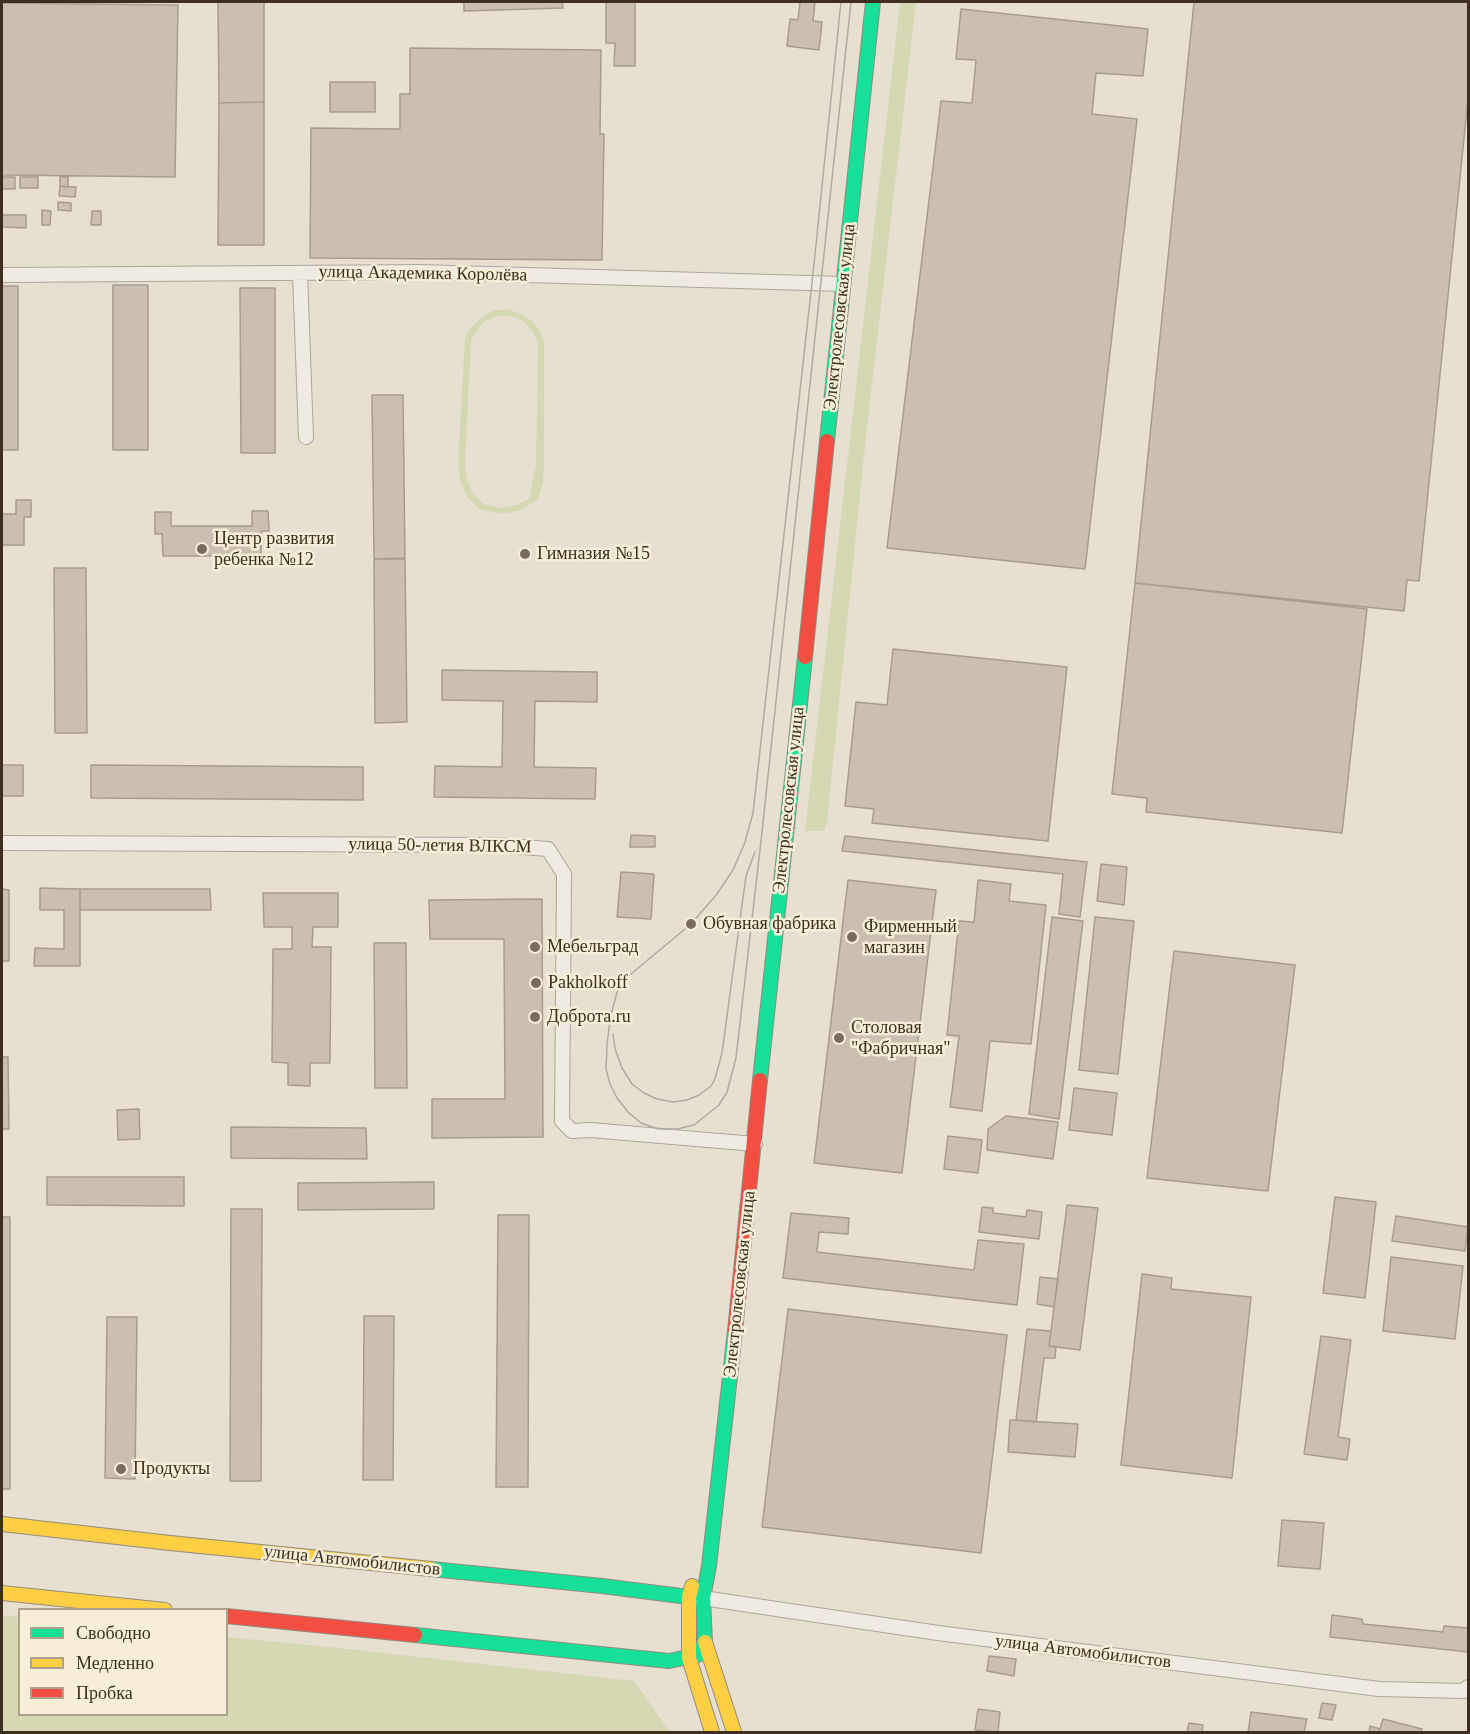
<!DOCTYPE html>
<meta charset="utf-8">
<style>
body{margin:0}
#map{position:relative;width:1470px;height:1734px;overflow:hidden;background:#e7e0d1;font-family:Georgia,serif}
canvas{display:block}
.frame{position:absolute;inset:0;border:3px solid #3d2e20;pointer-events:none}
.legend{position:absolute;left:18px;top:1608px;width:210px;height:108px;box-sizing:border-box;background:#f7eed8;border:2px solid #ada18e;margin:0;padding:8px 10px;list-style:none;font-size:18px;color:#3d2e20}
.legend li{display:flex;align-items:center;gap:12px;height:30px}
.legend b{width:30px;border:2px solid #ada18e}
</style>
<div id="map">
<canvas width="1470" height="1734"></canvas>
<div class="frame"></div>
<ul class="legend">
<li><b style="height:8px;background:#16e098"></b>Свободно</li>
<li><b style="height:8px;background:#ffcf43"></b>Медленно</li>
<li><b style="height:8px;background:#f24e42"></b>Пробка</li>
</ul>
</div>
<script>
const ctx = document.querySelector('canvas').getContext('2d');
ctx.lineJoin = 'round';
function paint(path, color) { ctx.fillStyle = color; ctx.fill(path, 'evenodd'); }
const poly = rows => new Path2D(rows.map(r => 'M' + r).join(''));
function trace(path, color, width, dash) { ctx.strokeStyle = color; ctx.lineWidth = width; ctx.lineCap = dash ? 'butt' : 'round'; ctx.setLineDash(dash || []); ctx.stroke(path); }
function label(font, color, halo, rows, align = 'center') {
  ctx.font = font + ' Georgia,serif'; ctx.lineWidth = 5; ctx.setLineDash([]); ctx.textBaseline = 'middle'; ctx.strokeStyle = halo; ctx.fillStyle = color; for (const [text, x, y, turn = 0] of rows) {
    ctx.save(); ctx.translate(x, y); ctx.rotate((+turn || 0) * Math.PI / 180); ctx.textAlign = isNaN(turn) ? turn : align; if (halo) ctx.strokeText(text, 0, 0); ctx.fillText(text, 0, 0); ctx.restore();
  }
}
paint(poly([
 [900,2,916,2,866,436,827,822,824,831,805,831],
 [508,309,521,314,532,321,540,331,544,343,544,465,543,482,538,500,518,511,501,514,481,510,468,498,460,481,458,464,465,338,470,329,480,319,492,311],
 [508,315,519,319,527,325,534,333,538,343,536,466,529,499,516,505,500,508,484,504,473,494,467,479,465,464,471,340,483,323,494,317],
 [2,1615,19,1617,20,1714,226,1714,227,1637,339,1648,634,1681,670,1732,2,1732]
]), '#d6d7b3');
const building = poly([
 [218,2,264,2,264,102,219,103,218,2],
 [464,2,562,2,563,8,464,11,464,2],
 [606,2,635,2,635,66,614,66,615,43,606,43,606,2],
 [800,2,815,2,813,21,822,22,819,50,787,46,790,19,798,20,800,2],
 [1194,2,1468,2,1468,99,1419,581,1407,580,1404,611,1135,583,1194,2],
 [2,3,178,5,175,177,2,175,2,3],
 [961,9,1148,29,1143,76,1096,73,1092,114,1137,119,1085,569,887,548,941,101,972,103,976,60,956,59,961,9],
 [410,48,601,50,600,134,604,134,602,260,310,258,311,128,400,129,400,94,410,94,410,48],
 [330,82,375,82,375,112,330,112,330,82],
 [264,102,264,245,218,245,219,103,264,102],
 [2,177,15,177,15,189,2,189,2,177],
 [20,177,38,177,38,188,20,188,20,177],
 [60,177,68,177,68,187,60,186,60,177],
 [60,186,76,187,75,197,59,196,60,186],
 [58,202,71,203,71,211,58,210,58,202],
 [42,210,51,211,50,225,42,225,42,210],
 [92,211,101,211,101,225,91,225,92,211],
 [2,215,26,215,26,228,2,227,2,215],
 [113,285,148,285,148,450,113,450,113,285],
 [2,286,18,286,18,450,2,450,2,286],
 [240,288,275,288,275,453,241,453,240,288],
 [372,395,403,395,405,558,374,559,372,395],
 [16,500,31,500,31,517,24,517,24,545,2,545,2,514,16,514,16,500],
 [252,511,268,511,269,531,261,531,261,556,163,556,162,534,155,534,155,512,171,512,171,526,252,526,252,511],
 [374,559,405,559,407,722,375,723,374,559],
 [54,568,86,568,87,733,55,733,54,568],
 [1135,583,1367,609,1342,833,1146,812,1147,798,1112,794,1135,583],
 [893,649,1067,667,1048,841,872,823,874,809,845,806,856,702,887,705,893,649],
 [442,670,597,672,597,702,535,701,534,767,596,768,595,799,434,797,435,766,502,767,503,701,442,700,442,670],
 [2,765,23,765,23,796,2,796,2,765],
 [91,765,363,767,363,800,91,798,91,765],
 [631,835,655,836,655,847,630,847,631,835],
 [845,836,1087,862,1080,917,1059,914,1063,874,842,851,845,836],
 [1101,864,1127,867,1124,905,1097,901,1101,864],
 [621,872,654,874,651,919,617,917,621,872],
 [848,880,936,890,902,1173,814,1163,848,880],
 [978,880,1011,884,1009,901,1046,905,1031,1044,990,1041,982,1111,950,1107,959,1036,947,1035,959,921,974,922,978,880],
 [40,888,80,889,80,966,34,966,35,948,64,949,64,910,40,910,40,888],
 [2,889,9,890,9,961,2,961,2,889],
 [80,889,210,889,211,910,80,910,80,889],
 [263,893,338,893,338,927,313,927,312,947,331,947,330,1063,310,1063,310,1086,288,1085,288,1063,272,1062,273,949,292,949,292,927,264,927,263,893],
 [542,899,543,1137,432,1138,432,1099,505,1099,504,939,430,939,429,900,542,899],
 [1052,917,1083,921,1059,1119,1029,1114,1052,917],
 [1095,917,1134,921,1118,1074,1079,1070,1095,917],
 [374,943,406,943,407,1088,375,1088,374,943],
 [1174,951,1295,965,1268,1191,1147,1178,1174,951],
 [2,1057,8,1057,9,1129,2,1129,2,1057],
 [1074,1088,1117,1093,1112,1135,1069,1130,1074,1088],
 [139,1109,140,1139,118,1140,117,1110,139,1109],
 [1006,1116,1058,1122,1053,1159,987,1150,988,1129,1006,1116],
 [231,1127,366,1128,367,1159,231,1158,231,1127],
 [948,1136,982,1140,978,1173,944,1169,948,1136],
 [47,1177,184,1177,184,1206,47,1205,47,1177],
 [434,1182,434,1209,298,1210,298,1183,434,1182],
 [1335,1197,1376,1202,1365,1298,1323,1293,1335,1197],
 [1067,1205,1098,1208,1080,1350,1049,1346,1067,1205],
 [982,1207,993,1208,993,1213,1026,1217,1027,1210,1042,1212,1039,1239,979,1232,982,1207],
 [231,1209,262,1209,261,1481,230,1481,231,1209],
 [791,1213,849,1218,848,1234,819,1232,817,1252,974,1270,978,1240,1024,1244,1017,1305,783,1278,791,1213],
 [498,1215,529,1215,528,1487,496,1487,498,1215],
 [1396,1216,1468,1227,1465,1251,1392,1241,1396,1216],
 [2,1217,10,1217,10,1489,2,1489,2,1217],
 [1391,1257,1463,1266,1455,1339,1383,1331,1391,1257],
 [1142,1274,1172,1278,1171,1289,1251,1297,1232,1478,1121,1465,1142,1274],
 [1040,1277,1058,1279,1054,1307,1037,1304,1040,1277],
 [788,1309,1007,1335,981,1553,762,1527,788,1309],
 [364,1316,394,1316,393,1480,363,1480,364,1316],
 [107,1317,137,1317,135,1479,105,1478,107,1317],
 [1027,1329,1051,1331,1049,1346,1056,1347,1055,1358,1044,1358,1036,1422,1016,1420,1027,1329],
 [1321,1336,1351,1340,1338,1437,1350,1439,1347,1460,1304,1454,1321,1336],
 [1010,1420,1078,1424,1075,1457,1008,1452,1010,1420],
 [1282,1520,1324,1523,1320,1569,1278,1566,1282,1520],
 [1332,1615,1362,1619,1363,1624,1443,1632,1444,1626,1468,1628,1468,1652,1330,1637,1332,1615],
 [989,1656,1016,1659,1014,1676,987,1671,989,1656],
 [1322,1703,1336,1705,1332,1720,1319,1718,1322,1703],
 [978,1709,1000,1712,998,1732,975,1730,978,1709],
 [1251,1712,1307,1719,1304,1732,1248,1732,1251,1712],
 [1383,1719,1422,1729,1421,1732,1379,1732,1383,1719],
 [1189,1723,1203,1725,1202,1732,1187,1732,1189,1723],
 [1370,1726,1380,1729,1379,1732,1369,1732,1370,1726]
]);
paint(building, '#cbbfb2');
trace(building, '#a89c90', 1.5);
const street = poly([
 [300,273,306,437],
 [2,275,420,272,843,284],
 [2,843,496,845,548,849,564,874,562,1121,572,1131,590,1130,755,1144],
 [696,1597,938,1633,1379,1689,1464,1691,1468,1687]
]);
const fast = poly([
 [827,441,873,2],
 [760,1080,805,657],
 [431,1569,602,1586,689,1597],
 [415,1635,669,1661,698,1655,705,1642,703,1598,709,1566,735,1331]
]);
const slow = poly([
 [2,1524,170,1543,431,1569],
 [692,1586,689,1597,689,1658,712,1732],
 [2,1593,165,1610],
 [705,1642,734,1732]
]);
const jam = poly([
 [805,657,827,441],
 [735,1331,760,1080],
 [226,1616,415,1635]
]);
trace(street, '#ada599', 16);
trace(fast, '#928b80', 16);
trace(slow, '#928b80', 16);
trace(jam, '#928b80', 16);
trace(street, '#efebe3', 14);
trace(fast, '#16e098', 14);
trace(slow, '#ffcf43', 14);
trace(jam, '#f24e42', 14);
trace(poly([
 [841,2,812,283,753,813,745,842,733,870,717,894,691,924,625,979,617,992,610,1019,607,1045,606,1069,610,1084,617,1098,628,1112,641,1123,658,1129,677,1129,694,1125,719,1105,727,1092,736,1058,761,841,851,2],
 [613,1034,615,1049,622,1068,632,1084,644,1093,657,1099,673,1102,687,1100,699,1095,711,1086,715,1079,722,1053,746,876,755,852]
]), '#afaaa2', 1.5);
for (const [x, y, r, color] of [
 [202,549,6,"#786c5e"],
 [525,554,6,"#786c5e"],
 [691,924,6,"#786c5e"],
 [852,937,6,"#786c5e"],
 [535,947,6,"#786c5e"],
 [536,983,6,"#786c5e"],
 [535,1017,6,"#786c5e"],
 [839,1038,6,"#786c5e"],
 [121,1469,6,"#786c5e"]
]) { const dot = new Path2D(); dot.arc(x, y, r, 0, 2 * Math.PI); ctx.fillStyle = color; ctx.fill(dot); trace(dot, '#f7eed8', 2); }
label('18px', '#3d2e20', '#f7eed8', [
 ["улица Академика Королёва",423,274,1],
 ["Электролесовская улица",840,317,-84],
 ["Электролесовская улица",789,800,-84],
 ["улица 50-летия ВЛКСМ",440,846,1],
 ["Электролесовская улица",740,1284,-84],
 ["улица Автомобилистов",352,1561,6],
 ["улица Автомобилистов",1083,1652,7]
]);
label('18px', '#3d2e20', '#f7eed8', [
 ["Центр развития",214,539],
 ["ребенка №12",214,560],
 ["Гимназия №15",537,554],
 ["Обувная фабрика",703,924],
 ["Фирменный",864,927],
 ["магазин",864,948],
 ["Мебельград",547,947],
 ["Pakholkoff",548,983],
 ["Доброта.ru",547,1017],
 ["Столовая",851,1028],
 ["\"Фабричная\"",851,1049],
 ["Продукты",133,1469]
], 'left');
</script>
